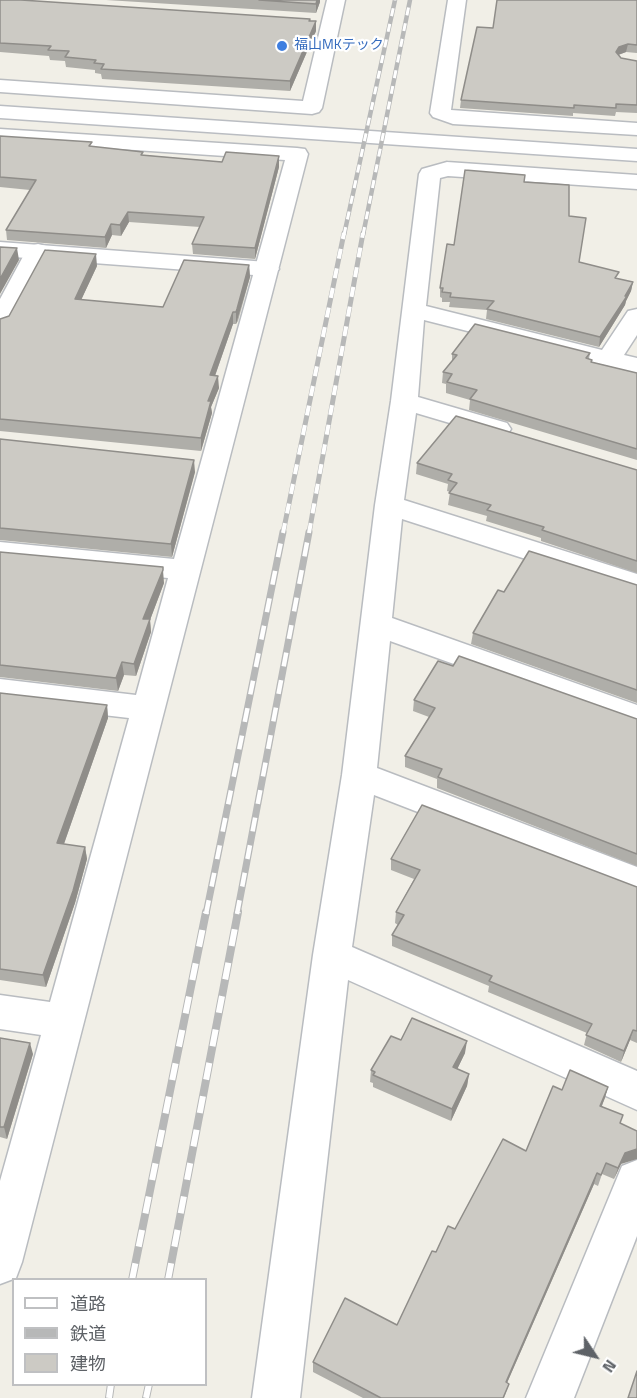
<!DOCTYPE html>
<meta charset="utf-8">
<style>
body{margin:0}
#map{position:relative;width:637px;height:1398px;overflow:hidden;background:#f1efe7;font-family:"Titillium Web","Noto Sans JP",sans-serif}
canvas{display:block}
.legend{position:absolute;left:12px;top:1278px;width:195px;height:108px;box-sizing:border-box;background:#fff;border:2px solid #bfc0c2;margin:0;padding:8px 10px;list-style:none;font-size:18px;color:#5e6267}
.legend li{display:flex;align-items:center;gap:12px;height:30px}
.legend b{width:30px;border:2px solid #bfc0c2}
.north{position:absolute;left:565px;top:1326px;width:60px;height:60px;-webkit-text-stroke:4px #fff;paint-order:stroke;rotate:125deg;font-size:16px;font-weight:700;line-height:24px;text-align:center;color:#5e6267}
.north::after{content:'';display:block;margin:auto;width:21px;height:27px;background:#5e6267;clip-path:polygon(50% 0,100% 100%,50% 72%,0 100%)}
</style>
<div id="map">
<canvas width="637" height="1398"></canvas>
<ul class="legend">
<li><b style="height:8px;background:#fff"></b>道路</li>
<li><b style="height:8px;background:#b7b8b8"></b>鉄道</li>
<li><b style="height:16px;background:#cccac4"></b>建物</li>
</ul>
<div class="north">N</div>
</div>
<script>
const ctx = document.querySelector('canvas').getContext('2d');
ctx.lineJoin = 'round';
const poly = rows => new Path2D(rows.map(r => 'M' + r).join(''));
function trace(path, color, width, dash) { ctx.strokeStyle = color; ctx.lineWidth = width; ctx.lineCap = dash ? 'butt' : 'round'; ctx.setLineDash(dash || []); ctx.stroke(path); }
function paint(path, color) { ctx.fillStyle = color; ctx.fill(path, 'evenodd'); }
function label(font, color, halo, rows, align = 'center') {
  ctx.font = font + ' "Titillium Web","Noto Sans JP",sans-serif'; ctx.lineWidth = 4.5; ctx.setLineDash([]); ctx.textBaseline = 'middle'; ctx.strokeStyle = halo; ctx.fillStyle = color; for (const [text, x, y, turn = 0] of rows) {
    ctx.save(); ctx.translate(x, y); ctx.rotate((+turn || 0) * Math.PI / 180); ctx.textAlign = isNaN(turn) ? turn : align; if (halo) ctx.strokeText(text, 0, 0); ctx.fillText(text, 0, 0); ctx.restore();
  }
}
const street = poly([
 [327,0,345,0,322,108,319,112,312,114,0,92,0,80,303,101,327,0],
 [448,0,466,0,451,110,637,123,637,135,453,124,433,117,430,113,448,0],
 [0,129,297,148,305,149,308,154,22,1262,16,1278,0,1284,0,1181,41,1035,0,1029,0,995,50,1002,129,718,0,703,0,679,136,695,168,578,0,562,0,542,174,559,285,160,0,141,0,129],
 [447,162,637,175,637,189,448,176,440,178,426,306,602,350,628,311,637,309,637,335,624,355,637,358,637,374,424,320,418,397,507,423,511,429,507,435,497,437,416,413,404,500,637,574,637,595,402,519,392,618,637,705,637,730,390,641,377,768,637,867,637,897,374,795,352,947,637,1071,637,1110,348,980,300,1398,252,1398,313,955,342,775,375,505,391,401,419,174,422,169,447,162],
 [38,244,46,246,50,251,12,322,9,327,0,329,0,299,26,251,30,246,38,244],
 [637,1160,637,1236,574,1398,526,1398,622,1166,637,1160]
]);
const secondary = poly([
 [0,106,637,149,637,161,0,118,0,106],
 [0,242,267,262,275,264,279,269,275,274,267,276,0,256,0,242]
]);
trace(street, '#b9bcc0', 3);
trace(secondary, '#babdc2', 3);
paint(street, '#fff');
paint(secondary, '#fff');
const railFar3 = poly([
 [344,235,395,0],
 [363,235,410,0]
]);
const railFar2 = poly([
 [283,533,344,233],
 [309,533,363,233]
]);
const railFar1 = poly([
 [206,914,283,532],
 [237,914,309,532]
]);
const rail = poly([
 [132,1280,206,912],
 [168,1280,238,912],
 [109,1398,111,1384],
 [146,1398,149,1384]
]);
trace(railFar3, '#b7b8b8', 4.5);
trace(railFar2, '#b7b8b8', 5);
trace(railFar1, '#b7b8b8', 7);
trace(rail, '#b7b8b8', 8);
trace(railFar3, '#fff', 3, [8]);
trace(railFar2, '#fff', 4, [10]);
trace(railFar1, '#fff', 4.5, [14]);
trace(rail, '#fff', 6, [17]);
paint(poly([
 [0,0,310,19,316,31,290,91,102,79,101,74,95,73,95,70,66,67,65,61,50,60,49,56,0,52],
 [106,0,320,0,320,2,316,13],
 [637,0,637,53,626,52,618,55,621,58,637,61,637,113,616,112,615,116,573,113,573,116,460,108,461,100,493,28],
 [0,136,92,147,144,155,222,162,279,156,279,167,255,259,193,254,192,244,200,227,129,222,121,236,112,235,106,248,7,240,6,230,30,190,0,187],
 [524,182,579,262,618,279,633,282,631,291,626,301,625,305,599,347,486,319,487,310,449,307,450,302,442,302,442,298,440,297,440,288,454,245],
 [249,265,250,277,238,321,236,324,233,324,215,376,219,388,211,407,212,413,201,451,0,431,0,319,9,316,97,266,81,300,163,307],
 [590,353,589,359,592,360,592,362,637,373,637,460,469,410,470,400,446,393,446,384,442,383,443,372,452,361,452,354],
 [0,439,195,472,172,557,0,540],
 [417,463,637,470,637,573,541,541,541,538,486,521,487,516,448,505,450,492,447,491,448,484,416,474],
 [0,552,164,583,150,620,151,632,136,676,124,675,118,691,0,677],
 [637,585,637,703,471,644,473,633,504,592],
 [453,666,637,719,637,866,437,788,437,779,405,767,405,756,429,717,413,711,414,700],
 [0,693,107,705,108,718,64,844,85,847,87,859,75,903,46,987,0,980],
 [391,859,637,887,637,1043,630,1040,621,1062,584,1045,587,1033,488,992,489,986,392,946,392,935,398,925,395,923,396,912,414,879,391,870],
 [0,1038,33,1054,7,1139,0,1137],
 [401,1040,465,1053,457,1069,469,1074,467,1086,451,1121,373,1087,373,1083,370,1082,371,1070],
 [608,1087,602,1106,621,1124,621,1164,614,1179,602,1174,598,1186,594,1184,507,1383,509,1384,504,1398,363,1398,313,1372,313,1362,397,1325,436,1252,455,1229,526,1151,562,1090]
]), '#afaea9');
paint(poly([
 [317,0,320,0,320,2,316,13,316,4],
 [316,21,316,31,290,91,290,81],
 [628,44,626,52,618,55,616,52,619,47],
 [279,156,279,167,255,259,255,248],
 [128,212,129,222,121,236,120,225],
 [111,224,112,235,106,248,105,237],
 [17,248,19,260,0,294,0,279],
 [96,254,97,266,76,311,75,299],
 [249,265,250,277,236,324,236,312],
 [633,282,631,291,626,301,625,305,599,347,600,337],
 [233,312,233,324,211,387,210,375],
 [218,376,219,388,211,407,212,413,201,451,201,438,208,401],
 [194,460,195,472,172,557,171,544],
 [163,570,164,583,150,620,151,632,136,676,134,664,143,619],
 [122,662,124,675,118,691,116,678],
 [107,705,108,718,60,855,57,843],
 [85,847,87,859,75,903,46,987,43,975],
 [633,1030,630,1040,621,1062,624,1051],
 [467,1041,465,1053,452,1080,453,1067],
 [30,1043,33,1054,7,1139,4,1127],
 [469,1074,467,1086,451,1121,452,1109],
 [608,1087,605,1098,597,1117,600,1106],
 [637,1149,637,1159,621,1164,614,1179,618,1168,625,1153],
 [597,1173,594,1184,503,1392,506,1382]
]), '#8f8d89');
const building = poly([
 [0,0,21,0,310,19,309,21,316,21,290,81,101,69,104,64,94,63,96,60,65,57,69,51,48,50,51,46,0,43,0,0],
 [259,0,317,0,316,4,259,0],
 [497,0,637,0,637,45,628,44,619,47,616,52,621,58,637,61,637,105,616,104,616,108,574,105,574,108,461,100,477,27,493,28,497,0],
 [0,136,92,142,89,146,143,152,141,155,222,162,226,152,279,156,255,248,192,244,204,217,128,212,120,225,111,224,105,237,6,230,36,180,0,177,0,136],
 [465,170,525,175,524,182,569,185,569,216,586,218,579,262,619,272,615,278,633,282,625,296,627,296,600,337,487,309,494,301,450,297,451,293,442,292,443,288,440,288,447,244,454,245,465,170],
 [0,247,17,248,0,279,0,247],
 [45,250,96,254,75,299,163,307,184,260,249,265,237,309,236,312,233,312,210,375,218,376,208,401,211,401,201,438,0,419,0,319,9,316,45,250],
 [475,324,590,353,586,358,592,360,591,362,637,373,637,449,470,399,477,390,447,382,452,374,443,372,457,355,452,354,475,324],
 [456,416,637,470,637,561,542,530,544,527,487,510,491,505,449,493,457,483,448,480,452,474,417,463,456,416],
 [0,439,194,460,171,544,0,528,0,439],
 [529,551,637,585,637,690,473,633,498,590,504,592,529,551],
 [0,552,163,567,163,570,143,619,150,619,134,664,122,662,116,678,0,665,0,552],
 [459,656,637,719,637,854,438,777,442,769,405,756,435,708,414,700,438,661,453,666,459,656],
 [0,693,107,705,57,843,85,847,73,891,43,975,0,969,0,693],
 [422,805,637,887,637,1031,633,1030,624,1051,586,1035,592,1024,489,981,492,976,392,935,404,915,396,912,420,870,391,859,422,805],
 [412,1018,467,1041,453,1067,469,1074,452,1109,373,1075,375,1072,371,1070,391,1036,401,1040,412,1018],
 [0,1038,30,1043,4,1127,0,1127,0,1038],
 [570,1070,608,1087,600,1106,623,1115,620,1123,637,1131,637,1149,625,1153,618,1168,606,1163,601,1175,597,1173,506,1382,509,1384,503,1398,381,1398,313,1362,345,1298,397,1325,432,1251,436,1252,448,1226,455,1229,503,1139,526,1151,553,1086,562,1090,570,1070],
 [637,1371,637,1398,628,1398,637,1371]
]);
paint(building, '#cccac4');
trace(building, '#8f8d89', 1.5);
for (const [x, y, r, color] of [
 [282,46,6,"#3f7fe0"]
]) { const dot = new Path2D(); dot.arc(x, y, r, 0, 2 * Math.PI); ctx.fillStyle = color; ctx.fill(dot); trace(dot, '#fff', 2); }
label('14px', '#366cbe', '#fff', [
 ["福山MKテック",294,46]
], 'left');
</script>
